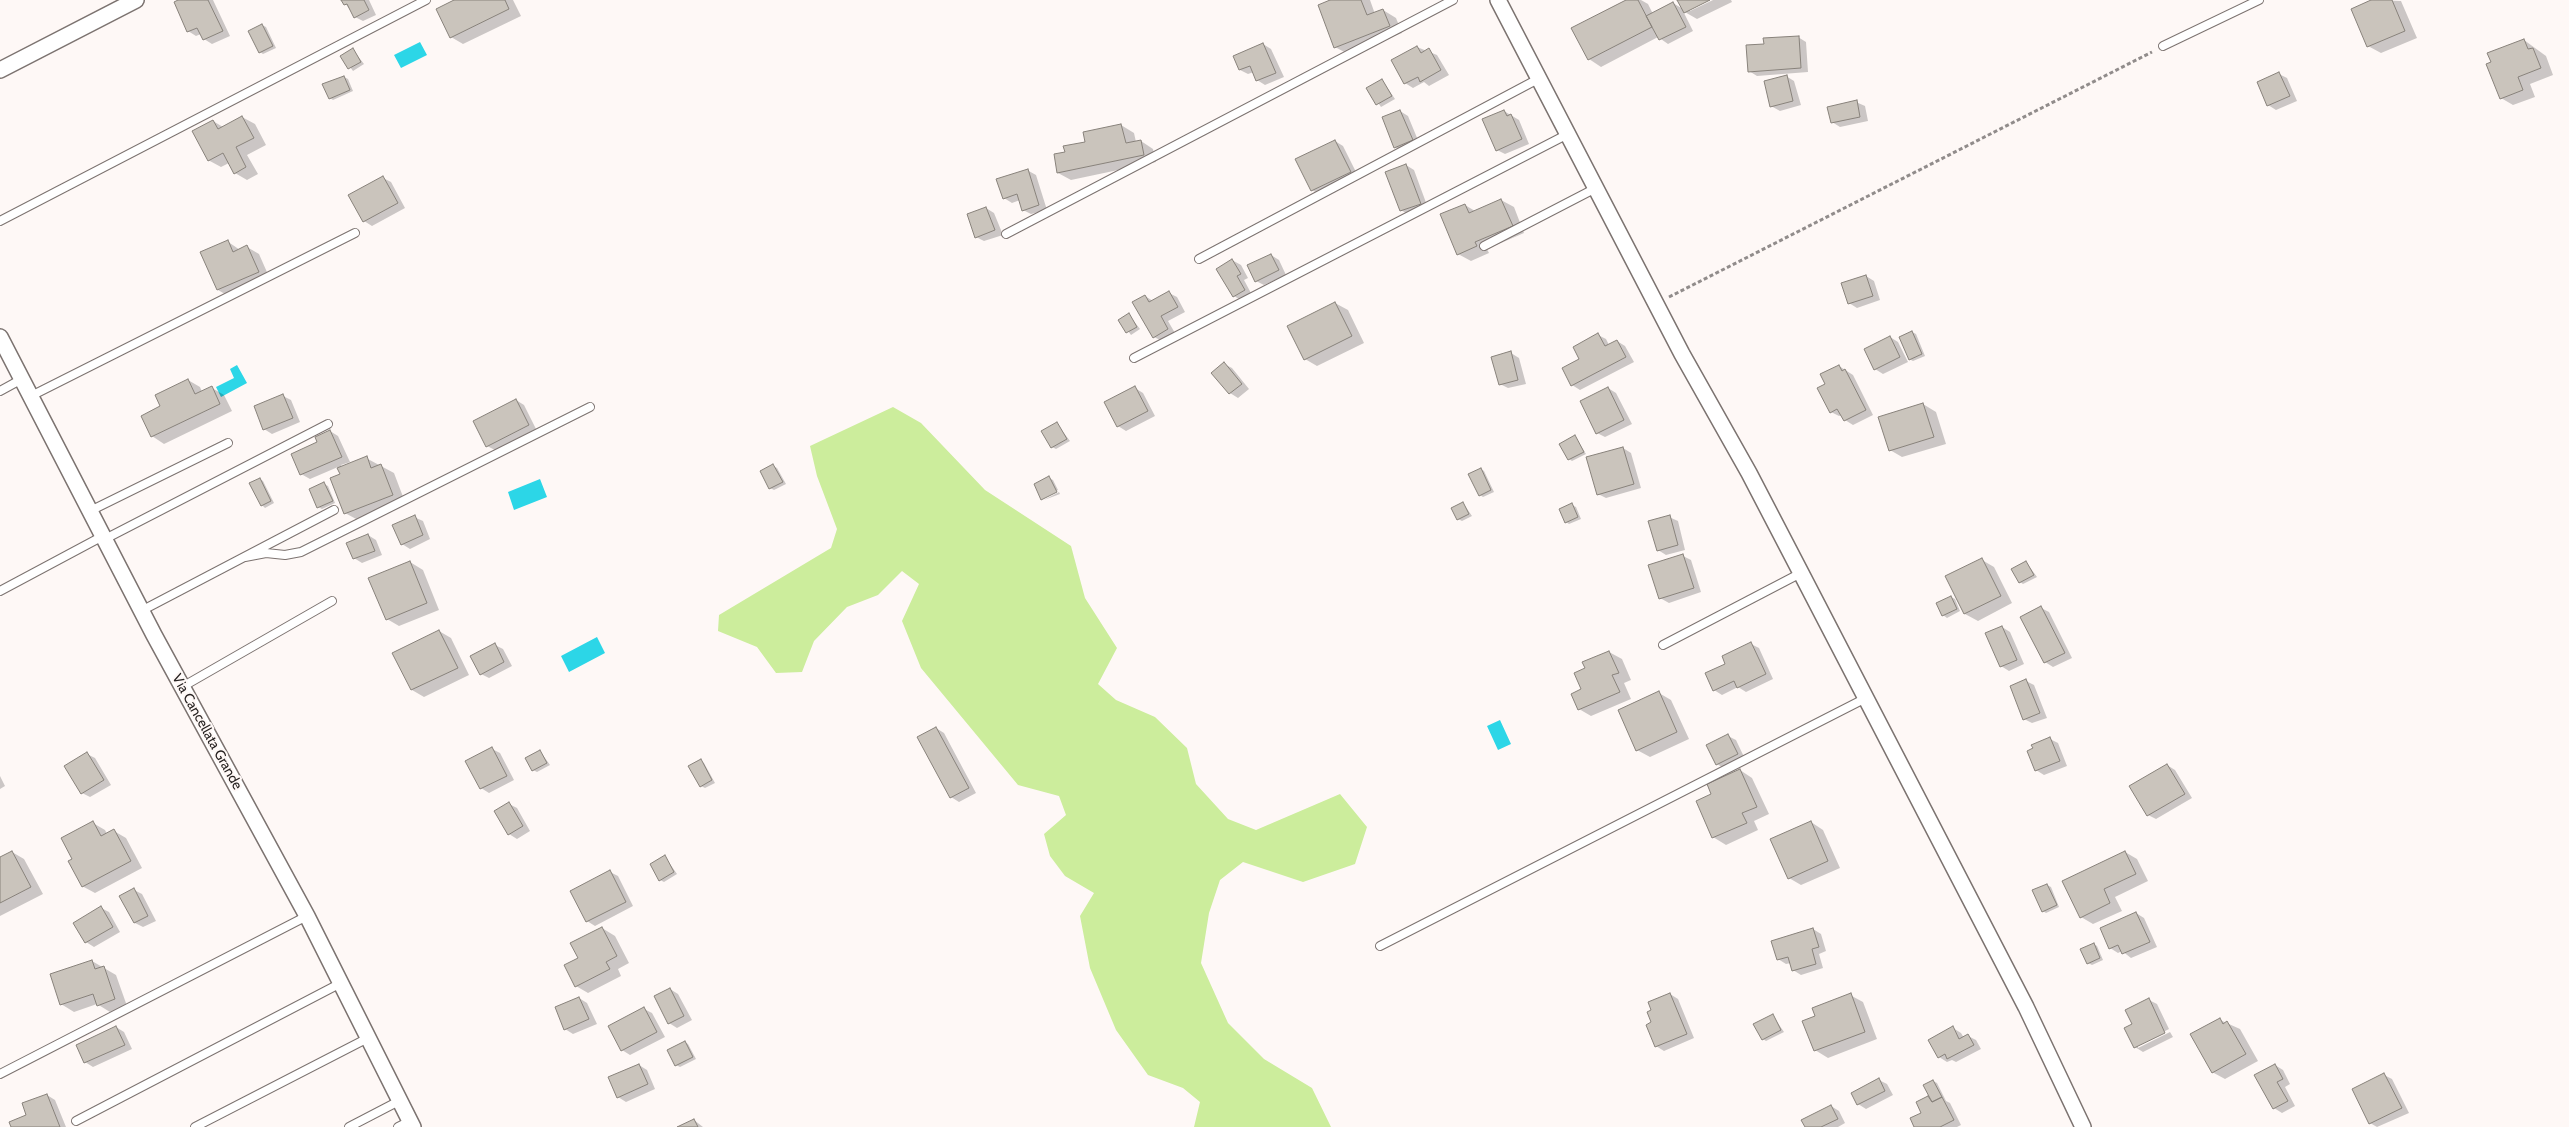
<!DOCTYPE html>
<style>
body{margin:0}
canvas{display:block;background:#fef8f6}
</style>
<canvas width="2569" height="1127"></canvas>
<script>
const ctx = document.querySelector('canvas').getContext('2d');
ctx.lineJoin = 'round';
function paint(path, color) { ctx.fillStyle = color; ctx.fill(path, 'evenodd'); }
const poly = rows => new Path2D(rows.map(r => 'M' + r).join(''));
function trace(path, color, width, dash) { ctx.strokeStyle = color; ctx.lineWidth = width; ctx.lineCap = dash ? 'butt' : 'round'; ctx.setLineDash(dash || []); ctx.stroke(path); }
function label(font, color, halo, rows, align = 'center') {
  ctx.font = font + ' Cabin,sans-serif'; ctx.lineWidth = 4; ctx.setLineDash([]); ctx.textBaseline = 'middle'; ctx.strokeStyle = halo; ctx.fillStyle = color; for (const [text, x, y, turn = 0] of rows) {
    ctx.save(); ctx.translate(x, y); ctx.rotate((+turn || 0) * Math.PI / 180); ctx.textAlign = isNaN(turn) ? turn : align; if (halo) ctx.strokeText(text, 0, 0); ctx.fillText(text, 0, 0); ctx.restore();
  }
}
paint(poly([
 [893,407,921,423,985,490,1071,546,1085,598,1117,648,1098,684,1116,700,1155,717,1187,748,1196,784,1228,819,1256,830,1340,794,1367,827,1355,864,1303,882,1243,862,1220,880,1209,913,1201,963,1228,1023,1264,1059,1312,1088,1331,1127,1194,1127,1200,1102,1183,1088,1148,1075,1116,1030,1090,968,1080,916,1094,893,1065,876,1050,856,1044,834,1066,815,1059,796,1018,785,921,668,902,621,919,584,902,571,878,595,847,607,814,641,802,672,776,673,757,647,718,631,719,615,831,548,837,529,817,476,810,446]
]), '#cced9c');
paint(poly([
 [420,42,427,55,401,68,394,55],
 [237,365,247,383,221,397,216,387,234,378,230,369],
 [540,479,547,497,514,510,508,492],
 [597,637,605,653,569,672,561,656],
 [1500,720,1511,744,1498,750,1487,726]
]), '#2cd6e7');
paint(poly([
 [181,0,213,0,230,36,212,44,204,39,201,34,196,36,188,31],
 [343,0,369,0,376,15,363,21,355,17],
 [457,0,513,0,521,16,463,44,451,37],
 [1334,0,1370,0,1375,14,1383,10,1396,18,1402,33,1348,54,1335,47],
 [1629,0,1641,0,1648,4,1653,14,1673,3,1683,9,1679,0,1707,0,1690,9,1690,11,1713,0,1731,0,1732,2,1697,19,1683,11,1693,31,1668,44,1658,37,1601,67,1589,59],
 [2374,0,2401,1,2417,38,2381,53,2368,46],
 [262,25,266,27,276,48,263,54,260,52],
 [1798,37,1806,42,1808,72,1757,76,1749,71,1765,45],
 [2524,40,2546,56,2553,75,2530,84,2535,97,2513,105,2501,98],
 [1263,44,1271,49,1284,77,1265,85,1257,80,1254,72,1248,74,1240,70],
 [1417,47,1437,55,1449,75,1429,86,1424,82,1413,88,1405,83],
 [353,50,364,64,353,71,342,56],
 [2279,74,2287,78,2297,101,2276,110,2268,105],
 [1786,76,1794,81,1801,105,1780,111,1771,106],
 [344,77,348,79,353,91,333,100,330,98],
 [1382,80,1395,99,1381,107,1368,88],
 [1856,102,1865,106,1868,121,1840,127,1832,122],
 [1400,111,1408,116,1420,145,1403,152,1395,147],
 [1504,111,1519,120,1529,144,1505,154,1497,150],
 [242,117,255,124,266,145,247,155,258,174,247,180,235,173,229,163,221,167,208,160,213,121,223,127],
 [1121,125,1134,133,1136,142,1141,141,1153,149,1156,162,1071,180,1058,173,1066,153],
 [1335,141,1343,146,1358,176,1320,195,1312,190],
 [1406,165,1414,170,1428,208,1409,215,1401,210],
 [1027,170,1036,175,1047,210,1031,214,1023,210,1020,200,1012,203,1004,198],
 [383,178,391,182,405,208,372,226,364,221],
 [1501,200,1514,207,1524,233,1487,249,1489,253,1471,261,1458,254,1465,205,1475,211],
 [986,208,994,213,1003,235,984,241,976,237],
 [227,241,240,250,247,247,259,254,270,279,230,297,218,290],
 [1271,255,1279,260,1286,275,1264,285,1256,281],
 [1232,260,1241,265,1248,278,1244,280,1252,295,1242,301,1234,296],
 [1866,276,1874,281,1880,300,1857,308,1849,303],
 [1169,293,1177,297,1185,312,1168,321,1175,333,1162,341,1154,337,1145,296,1153,301],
 [1335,303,1348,310,1364,343,1317,366,1305,359],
 [1129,315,1140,329,1131,335,1120,320],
 [1912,332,1916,334,1925,356,1913,361,1909,359],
 [1598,335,1606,339,1609,345,1617,341,1625,346,1634,362,1580,390,1572,385,1581,360],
 [1890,337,1898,342,1908,362,1883,374,1875,369],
 [1511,353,1519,358,1526,384,1508,388,1500,384],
 [1224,364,1232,368,1249,389,1238,398,1230,393],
 [1839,366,1853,375,1873,415,1853,425,1845,420,1842,415,1839,416,1831,412,1827,384],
 [188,380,200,387,202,392,212,388,224,395,232,411,164,444,152,436,162,407],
 [1135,388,1143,393,1155,416,1126,431,1118,426],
 [1608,388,1616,393,1632,424,1605,437,1597,433],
 [283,396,291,400,300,422,272,434,264,429],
 [516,400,524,405,536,429,495,450,487,446],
 [1923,404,1936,412,1946,444,1902,457,1890,450],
 [1057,424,1070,441,1056,449,1052,447],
 [330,431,338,436,350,462,341,465,342,467,366,458,381,466,394,473,405,502,358,520,345,513,341,475,338,467,310,479,301,474,319,443],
 [1575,437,1586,454,1572,461,1569,459],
 [1623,448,1631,453,1641,488,1606,498,1598,494],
 [773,466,777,468,786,484,774,490,770,488],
 [1481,469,1484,471,1494,492,1483,497,1480,495],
 [1049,478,1053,480,1058,490,1043,498],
 [260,479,263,481,274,503,265,508,262,505],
 [324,484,328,486,335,503,322,509,318,507],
 [1059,492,1060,494,1044,500],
 [1463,503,1472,516,1462,521,1458,519],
 [1572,505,1576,507,1581,519,1569,524,1566,522],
 [414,517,423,521,430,539,410,549,402,544],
 [1669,517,1678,521,1685,550,1666,555,1658,550],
 [368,535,376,540,382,555,362,563,354,558],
 [1683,556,1691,560,1701,592,1669,603,1660,598],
 [1982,560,1994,567,2012,603,1978,621,1965,614,1947,577],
 [410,562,423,570,439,610,399,626,387,619],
 [2026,562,2037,577,2023,584,2020,582],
 [1951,597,1955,599,1960,611,1947,618,1943,615,1938,604],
 [2041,608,2049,612,2072,658,2053,667,2045,662,2022,617],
 [2002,627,2010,632,2024,664,2009,671,2001,666],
 [439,631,451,638,469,675,424,697,412,690],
 [1751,644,1759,648,1773,679,1746,692,1738,687,1722,695,1714,690],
 [495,645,503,649,512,666,489,678,481,674],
 [1609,652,1622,659,1631,680,1624,683,1631,699,1591,716,1579,709,1586,669],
 [2026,681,2034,685,2047,718,2032,723,2024,719],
 [1659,693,1671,700,1689,739,1650,757,1637,750],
 [936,728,944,733,976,793,959,802,951,797],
 [1728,736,1736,740,1745,759,1725,769,1717,764],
 [2050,739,2058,743,2067,766,2044,775,2036,770],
 [492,749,500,753,514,780,489,793,481,788],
 [540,751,550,765,537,772,533,770],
 [87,754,95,758,111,785,90,797,82,793],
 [701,761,704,763,715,783,705,788,701,786],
 [2167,765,2175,770,2192,798,2156,819,2148,815],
 [1740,770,1752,778,1769,814,1754,821,1758,830,1726,845,1713,837],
 [0,776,5,786,0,789],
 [509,804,517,808,530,831,517,839,509,834],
 [1811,822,1823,830,1840,868,1801,885,1789,878],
 [93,823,105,830,107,834,114,831,126,838,142,868,95,893,82,886,73,859],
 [12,852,24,859,43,894,0,916,0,858],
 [2125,852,2137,859,2148,881,2115,897,2122,911,2093,924,2081,917],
 [665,857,677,874,664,882,660,880],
 [610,872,618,876,633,906,595,926,587,921],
 [2047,885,2051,887,2059,907,2046,913,2043,911],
 [134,890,142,894,156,921,143,927,135,923,121,896],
 [101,908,109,912,120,932,94,947,86,942],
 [2136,913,2144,918,2157,947,2131,958,2122,951,2118,953,2110,948],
 [602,928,615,936,629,963,618,969,621,976,588,993,576,986,580,959],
 [1813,929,1821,934,1826,951,1819,954,1823,968,1801,975,1793,970,1791,963,1786,964,1778,959],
 [2094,944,2097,946,2103,960,2092,965,2088,963],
 [92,961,116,975,127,1006,110,1012,97,1004,74,1012,61,1004],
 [670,989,678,994,692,1020,677,1028,669,1023],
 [1670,994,1678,999,1694,1038,1664,1051,1656,1046,1653,1011],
 [1850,995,1863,1002,1877,1039,1828,1058,1815,1050],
 [579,998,587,1003,597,1024,573,1034,565,1029],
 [2149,1000,2157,1004,2169,1029,2138,1045,2138,1048,2170,1032,2173,1037,2143,1052,2135,1047,2133,1025],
 [644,1009,652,1013,665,1037,630,1055,622,1050],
 [1773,1016,1784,1032,1766,1041,1763,1039],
 [2220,1020,2240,1029,2258,1061,2225,1079,2212,1072],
 [116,1027,124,1032,132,1049,93,1067,85,1062,77,1045],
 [1953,1028,1961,1033,1964,1038,1968,1036,1976,1040,1981,1049,1956,1062,1952,1060,1947,1062,1939,1057],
 [685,1042,688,1044,696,1059,680,1067,676,1065],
 [639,1065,647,1070,655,1089,626,1102,618,1097],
 [2275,1065,2283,1070,2290,1084,2285,1087,2295,1106,2282,1113,2274,1108],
 [2384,1075,2392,1079,2409,1113,2377,1127,2370,1123],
 [1879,1080,1887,1084,1893,1095,1866,1109,1858,1104],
 [1933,1081,1937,1083,1946,1101,1950,1103,1961,1125,1957,1127,1915,1127,1928,1097,1932,1100],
 [47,1095,55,1100,66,1127,12,1127,28,1116],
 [1831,1106,1839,1111,1845,1123,1838,1127,1806,1127],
 [694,1120,703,1127,680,1127]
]), '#0003');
const building = poly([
 [178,0,208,0,223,31,203,40,197,28,187,32,174,2,178,0],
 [341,0,364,0,369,10,354,18,347,4,344,5,341,0],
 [454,0,505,0,509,9,450,38,436,9,454,0],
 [1330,0,1361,0,1367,15,1383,9,1390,26,1334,48,1318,5,1330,0],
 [1626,0,1638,0,1652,27,1588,60,1571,28,1626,0],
 [1677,0,1710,0,1684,13,1677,0],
 [2371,0,2392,0,2405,31,2367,47,2351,9,2371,0],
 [1673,2,1686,27,1659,40,1646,16,1673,2],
 [262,24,273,46,259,53,248,31,262,24],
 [1799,36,1801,68,1748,72,1746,45,1764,44,1763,38,1799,36],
 [2524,39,2528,49,2533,48,2541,68,2518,77,2523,90,2500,99,2486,64,2491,62,2487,53,2524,39],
 [1263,43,1276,73,1256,81,1250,66,1239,70,1233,56,1263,43],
 [1417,46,1421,53,1429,48,1441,70,1420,82,1418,77,1404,84,1391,60,1417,46],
 [353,48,361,62,348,69,340,56,353,48],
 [2279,72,2290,96,2267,106,2257,82,2279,72],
 [1787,75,1793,101,1770,107,1764,81,1787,75],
 [344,76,350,90,329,99,322,84,344,76],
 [1382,79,1392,96,1376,105,1366,88,1382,79],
 [1857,100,1860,117,1831,123,1827,107,1857,100],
 [1400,110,1413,140,1394,148,1382,117,1400,110],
 [1504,110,1507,116,1511,114,1522,139,1496,151,1482,119,1504,110],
 [242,116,254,138,236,147,246,167,234,174,223,153,208,161,192,131,213,120,218,129,242,116],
 [1121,124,1126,143,1141,140,1144,155,1057,173,1054,154,1065,152,1063,146,1085,142,1083,132,1121,124],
 [1335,140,1351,172,1311,191,1295,159,1335,140],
 [1406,164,1421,204,1400,211,1385,172,1406,164],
 [1028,169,1039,205,1022,211,1017,194,1003,199,996,179,1028,169],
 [383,176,398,203,363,222,348,195,383,176],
 [1501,199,1513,226,1475,242,1477,246,1457,255,1440,214,1465,204,1469,213,1501,199],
 [986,207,995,230,975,238,967,214,986,207],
 [228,240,233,252,247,245,259,272,217,290,200,252,228,240],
 [1271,254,1279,270,1255,282,1247,265,1271,254],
 [1232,259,1241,274,1237,276,1245,290,1233,297,1216,269,1232,259],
 [1866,275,1873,296,1848,304,1841,283,1866,275],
 [1169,291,1178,307,1161,316,1168,329,1153,338,1132,302,1145,295,1149,302,1169,291],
 [1335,302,1352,336,1304,360,1287,326,1335,302],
 [1129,313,1137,327,1126,333,1118,320,1129,313],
 [1912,331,1922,354,1909,360,1899,337,1912,331],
 [1598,333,1605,346,1617,340,1626,357,1571,386,1562,368,1579,359,1573,347,1598,333],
 [1890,336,1900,357,1874,370,1864,349,1890,336],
 [1511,351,1518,380,1499,385,1491,357,1511,351],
 [1224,362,1242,384,1229,394,1211,373,1224,362],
 [1839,365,1842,371,1845,369,1866,410,1844,421,1837,409,1830,413,1817,388,1825,384,1820,374,1839,365],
 [188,379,195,394,212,386,220,404,151,437,141,416,160,406,155,395,188,379],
 [1135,386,1148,411,1117,427,1104,402,1135,386],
 [1608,387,1624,420,1596,434,1580,401,1608,387],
 [283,394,293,418,263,430,254,406,283,394],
 [516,399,529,425,486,447,473,421,516,399],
 [1923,403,1934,437,1889,451,1878,417,1923,403],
 [1057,422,1067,439,1051,448,1041,431,1057,422],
 [330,430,342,457,300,475,291,454,317,442,315,437,330,430],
 [1575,435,1584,452,1568,460,1559,444,1575,435],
 [1623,447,1634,484,1597,495,1586,457,1623,447],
 [367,456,371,468,381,464,393,495,344,514,330,478,340,474,337,468,367,456],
 [773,464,783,482,769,489,760,471,773,464],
 [1481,468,1491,490,1479,496,1468,474,1481,468],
 [1049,476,1057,492,1041,500,1034,484,1049,476],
 [260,478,271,501,261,506,249,483,260,478],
 [324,482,333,501,317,508,309,489,324,482],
 [1463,502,1469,514,1457,520,1451,508,1463,502],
 [1572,503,1578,517,1565,523,1559,509,1572,503],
 [415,515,423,535,401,545,392,525,415,515],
 [1670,515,1678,545,1657,551,1648,521,1670,515],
 [368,534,375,551,353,559,346,543,368,534],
 [1683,554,1694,588,1659,599,1648,565,1683,554],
 [1982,558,2001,596,1964,614,1945,576,1982,558],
 [410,561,427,603,386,620,368,578,410,561],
 [2026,561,2034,575,2019,583,2011,569,2026,561],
 [1951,596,1957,609,1942,616,1936,603,1951,596],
 [2041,606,2065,653,2044,663,2020,617,2041,606],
 [2002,626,2017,660,2000,667,1985,633,2002,626],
 [439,630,458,668,411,690,392,653,439,630],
 [1751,642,1766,674,1737,688,1734,681,1713,691,1705,673,1725,664,1722,656,1751,642],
 [495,643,504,662,480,675,470,656,495,643],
 [1609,651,1619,673,1612,675,1620,692,1578,710,1571,694,1581,689,1574,673,1585,668,1582,662,1609,651],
 [2026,679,2040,713,2023,720,2010,686,2026,679],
 [1659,691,1677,732,1636,751,1618,710,1659,691],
 [936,727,969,788,950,798,917,737,936,727],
 [1728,734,1738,754,1716,765,1706,745,1728,734],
 [2050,737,2060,761,2035,771,2027,751,2033,748,2031,745,2050,737],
 [492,747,507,776,480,789,465,761,492,747],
 [540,750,547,763,532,771,525,758,540,750],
 [87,752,104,780,81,794,64,766,87,752],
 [701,759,712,780,700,787,688,766,701,759],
 [2167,764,2185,794,2147,816,2129,786,2167,764],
 [1740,769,1757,807,1742,813,1747,823,1712,838,1696,801,1711,794,1707,784,1740,769],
 [509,802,523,826,508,835,494,811,509,802],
 [93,821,101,836,114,829,131,861,82,887,68,861,72,859,61,838,93,821],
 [1811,821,1828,861,1788,879,1770,839,1811,821],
 [12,851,31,887,0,903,0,857,12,851],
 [2125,851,2136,874,2104,889,2110,903,2080,918,2062,881,2125,851],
 [665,855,674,872,659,881,650,864,665,855],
 [610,870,626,902,586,922,570,891,610,870],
 [2047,884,2057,905,2042,912,2032,890,2047,884],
 [134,888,148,916,134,923,119,896,134,888],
 [101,906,113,927,85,943,73,923,101,906],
 [2136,912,2150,942,2122,954,2118,945,2109,949,2100,928,2136,912],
 [602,927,617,956,606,962,610,969,575,987,564,965,578,958,570,943,602,927],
 [1813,928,1819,947,1812,949,1816,964,1792,971,1788,957,1777,960,1771,941,1813,928],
 [2094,943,2100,958,2087,964,2080,949,2094,943],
 [92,960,95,969,104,966,115,999,97,1006,93,994,60,1005,50,974,92,960],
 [670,988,684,1016,668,1024,654,996,670,988],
 [1670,993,1687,1034,1655,1047,1646,1025,1651,1022,1647,1012,1651,1010,1648,1002,1670,993],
 [1851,993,1865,1032,1814,1051,1802,1021,1815,1016,1812,1008,1851,993],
 [579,997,589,1019,564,1030,555,1007,579,997],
 [2149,998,2165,1033,2134,1048,2124,1028,2132,1024,2125,1010,2149,998],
 [644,1007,657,1032,621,1051,608,1026,644,1007],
 [1773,1014,1781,1030,1762,1040,1753,1024,1773,1014],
 [2220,1018,2223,1024,2227,1021,2246,1054,2212,1073,2190,1034,2220,1018],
 [116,1026,125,1045,84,1063,76,1045,116,1026],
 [1953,1026,1959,1039,1968,1034,1974,1045,1947,1059,1945,1054,1938,1058,1928,1040,1953,1026],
 [685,1041,693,1057,675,1066,667,1050,685,1041],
 [639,1064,648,1084,617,1098,608,1077,639,1064],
 [2275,1064,2283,1079,2277,1082,2288,1101,2273,1109,2254,1075,2275,1064],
 [2384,1073,2402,1108,2369,1124,2352,1089,2384,1073],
 [1879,1078,1885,1091,1857,1105,1851,1093,1879,1078],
 [1933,1080,1942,1097,1932,1102,1923,1085,1933,1080],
 [47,1094,60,1127,11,1127,9,1122,26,1115,22,1103,47,1094],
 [1928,1096,1932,1102,1942,1097,1954,1120,1940,1127,1914,1127,1910,1118,1921,1113,1916,1102,1928,1096],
 [1831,1105,1838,1119,1821,1127,1805,1127,1801,1120,1831,1105],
 [694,1119,698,1127,677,1127,694,1119]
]);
paint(building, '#cac4bc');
trace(building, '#88827b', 1);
const lane = poly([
 [2163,46,2259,0],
 [0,221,426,0],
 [1006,234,1453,0],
 [1484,246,1596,188],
 [1199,259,1540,78],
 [1134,358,1568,134],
 [0,391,22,379],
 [31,396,355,233],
 [90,511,228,443],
 [105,539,328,424],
 [245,557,266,553,285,555,301,552,590,407],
 [0,591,103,536],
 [141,611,334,510],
 [1663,645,1801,573],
 [182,687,332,601],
 [1380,946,1866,698],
 [0,1074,307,916],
 [76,1121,341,983],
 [195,1127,368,1038],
 [349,1127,399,1101],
 [398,1127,410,1121]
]);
const street = poly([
 [1498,0,1682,354,1749,473,1801,573,2026,1007,2083,1127],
 [0,70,136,0],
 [0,337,154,635,307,916,413,1127]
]);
trace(lane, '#7c7370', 10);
trace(street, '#7c7370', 18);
trace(poly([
 [1669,297,2152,52]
]), '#918c8b', 3, [4, 2.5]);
trace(lane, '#fff', 8);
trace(street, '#fff', 15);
label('14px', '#252120', '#fef8f6', [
 ["Via Cancellata Grande",207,732,61]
]);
</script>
